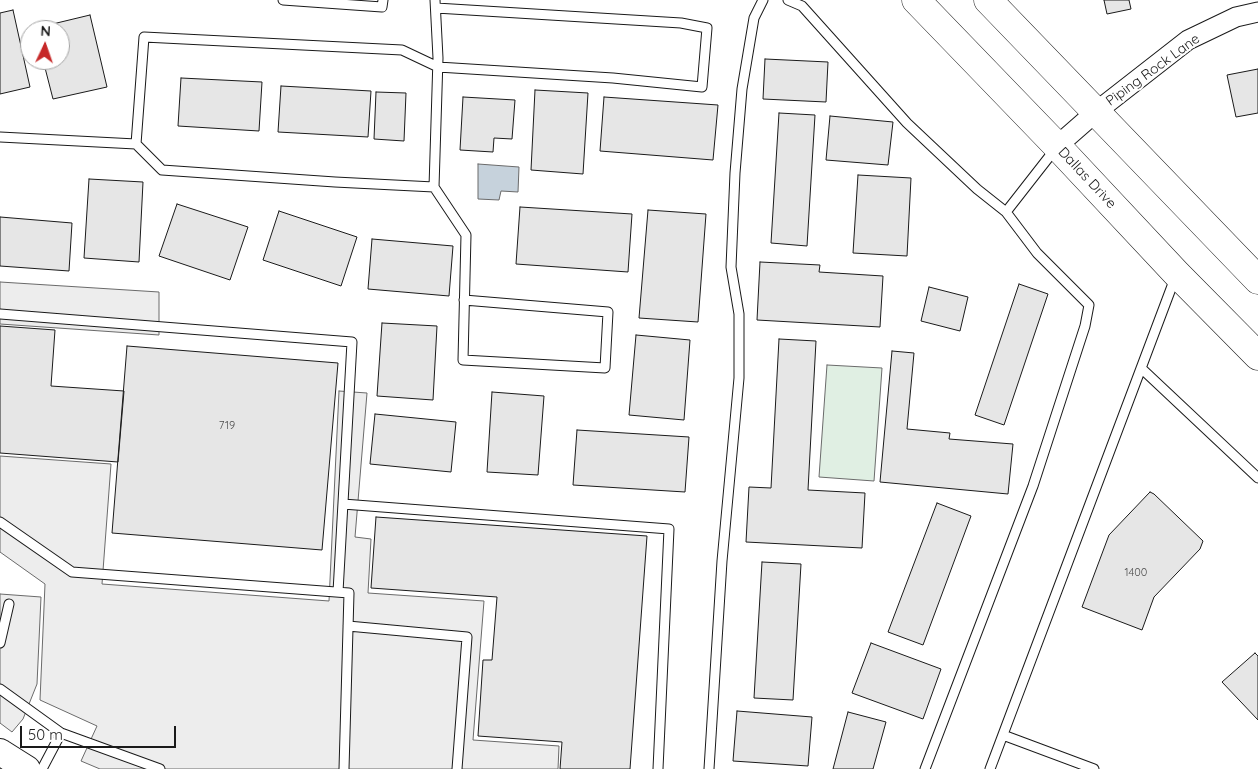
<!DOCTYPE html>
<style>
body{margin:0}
#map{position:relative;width:1258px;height:769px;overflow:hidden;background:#fff;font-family:Quicksand,sans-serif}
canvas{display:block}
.north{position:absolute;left:20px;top:20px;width:50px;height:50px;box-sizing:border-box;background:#fff;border:1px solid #a3a3a3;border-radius:50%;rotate:3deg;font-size:14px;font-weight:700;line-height:20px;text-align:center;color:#1a1a1a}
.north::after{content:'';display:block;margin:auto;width:18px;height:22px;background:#c62828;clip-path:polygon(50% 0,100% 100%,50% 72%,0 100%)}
.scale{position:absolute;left:20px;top:726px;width:156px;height:22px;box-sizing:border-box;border:2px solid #1a1a1a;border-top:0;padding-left:6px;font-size:15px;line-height:18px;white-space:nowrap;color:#1a1a1a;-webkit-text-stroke:4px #fff;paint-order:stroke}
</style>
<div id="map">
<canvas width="1258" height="769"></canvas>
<div class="north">N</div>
<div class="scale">50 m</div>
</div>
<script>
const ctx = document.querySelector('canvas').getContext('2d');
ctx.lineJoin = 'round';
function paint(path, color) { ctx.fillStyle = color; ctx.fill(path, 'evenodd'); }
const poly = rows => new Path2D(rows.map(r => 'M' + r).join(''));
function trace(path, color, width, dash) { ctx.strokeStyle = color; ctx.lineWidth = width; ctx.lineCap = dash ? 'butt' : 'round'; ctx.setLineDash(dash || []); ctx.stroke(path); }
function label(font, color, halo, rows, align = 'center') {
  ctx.font = font + ' Quicksand,sans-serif'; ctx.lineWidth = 4; ctx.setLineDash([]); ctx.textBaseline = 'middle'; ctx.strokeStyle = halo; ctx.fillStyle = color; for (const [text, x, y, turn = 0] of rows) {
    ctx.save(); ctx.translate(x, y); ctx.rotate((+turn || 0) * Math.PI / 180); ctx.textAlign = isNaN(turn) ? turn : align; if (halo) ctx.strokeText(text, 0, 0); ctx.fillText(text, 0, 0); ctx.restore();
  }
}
const green = poly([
 [827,365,882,368,874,481,819,477,827,365]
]);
paint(green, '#e0efe3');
trace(green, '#6a6a6a', 1);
const parking = poly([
 [0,282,159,292,159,335,0,324,0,282],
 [339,391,367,393,355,537,371,539,368,593,484,601,473,740,559,746,558,769,100,769,81,761,97,726,40,700,45,584,0,552,0,456,111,464,102,584,329,601,339,391],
 [0,594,41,597,37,684,23,719,12,732,0,723,0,594]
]);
paint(parking, '#ededed');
trace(parking, '#6a6a6a', 1);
const water = poly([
 [478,164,519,167,518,192,501,191,499,200,478,199,478,164]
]);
paint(water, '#c6d2dc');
trace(water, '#6a6a6a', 1);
const building = poly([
 [1104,0,1129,0,1131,9,1107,14,1104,0],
 [13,10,30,87,0,94,0,13,13,10],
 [90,15,107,87,53,99,43,60,60,60,60,30,36,30,36,28,90,15],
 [765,59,828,62,826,102,763,99,765,59],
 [1258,69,1258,113,1236,117,1227,75,1258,69],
 [181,78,262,82,259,131,178,126,181,78],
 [281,86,371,91,368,137,278,132,281,86],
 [535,90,588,93,583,174,531,170,535,90],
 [376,92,406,93,404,141,374,139,376,92],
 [463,97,515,100,512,139,494,138,493,152,460,150,463,97],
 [604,97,718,105,713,160,600,151,604,97],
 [779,113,815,115,807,246,771,243,779,113],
 [830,116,893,122,888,165,826,160,830,116],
 [858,175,911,178,907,256,853,253,858,175],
 [89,179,143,182,139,262,84,258,89,179],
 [177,204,248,227,230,280,159,256,177,204],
 [520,207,632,214,628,272,516,264,520,207],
 [648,210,706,214,698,322,639,318,648,210],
 [279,211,357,237,341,286,263,260,279,211],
 [0,217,72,223,69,271,0,266,0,217],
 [372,239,453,246,449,296,368,289,372,239],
 [760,262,820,265,819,272,883,276,880,327,757,320,760,262],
 [1019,284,1048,294,1004,425,975,415,1019,284],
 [929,287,968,297,960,331,921,321,929,287],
 [382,323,437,326,433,400,377,396,382,323],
 [0,326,55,330,51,386,124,391,118,462,0,453,0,326],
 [636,335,690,340,684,420,629,415,636,335],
 [779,339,816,341,808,490,865,493,862,548,746,542,749,487,771,488,779,339],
 [127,346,338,363,322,550,112,533,127,346],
 [892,351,914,353,907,429,950,433,949,439,1013,444,1008,494,880,482,892,351],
 [492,392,544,396,538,475,487,472,492,392],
 [375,414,456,422,451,472,370,464,375,414],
 [577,430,689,437,685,492,573,485,577,430],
 [1150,492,1154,494,1203,541,1200,549,1154,597,1142,630,1082,607,1109,535,1150,492],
 [937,503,971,516,923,645,888,632,937,503],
 [376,517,647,536,630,769,560,769,562,742,478,736,483,660,492,660,497,597,371,588,376,517],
 [762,562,801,564,793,700,754,698,762,562],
 [871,643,941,669,923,719,852,693,871,643],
 [1255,653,1258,656,1258,720,1222,682,1255,653],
 [737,711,812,717,808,766,733,761,737,711],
 [848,712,886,722,873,769,833,769,848,712]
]);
paint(building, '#e6e6e6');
trace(building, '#1a1a1a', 1);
const lane = poly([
 [283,0,382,7,383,0],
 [788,0,802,6,907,123,977,189,1006,212,1056,148],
 [0,137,136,144,162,170,335,182,434,187,438,58,435,0],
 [136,144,144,37,402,50,438,67,613,78,702,87,707,28,681,23,436,8],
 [434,187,466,235,463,360,605,368,608,312,464,300],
 [0,314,352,342,338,592],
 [1141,368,1258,478],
 [343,504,669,529,658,769],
 [0,522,72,572,349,593,344,769],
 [348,626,467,637,457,769],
 [0,643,9,604],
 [0,689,61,733,42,769],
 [61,733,160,769],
 [1003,735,1094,769],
 [709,769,722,561,739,378,739,314,731,267,735,173,742,89,754,18,763,0],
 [925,769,1033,486,1085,326,1089,305,1037,253,1006,212],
 [990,769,1175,278]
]);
const street = poly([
 [1057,146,1097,111,1188,40,1236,17,1258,12]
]);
const secondary = poly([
 [0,752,27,769]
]);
const primary = poly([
 [916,0,1057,146,1176,273,1258,356],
 [988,0,1258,280]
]);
trace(lane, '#1a1a1a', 11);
trace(street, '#1a1a1a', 21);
trace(secondary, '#1a1a1a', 28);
trace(primary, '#1a1a1a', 29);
trace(lane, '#fff', 9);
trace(street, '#fff', 19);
trace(secondary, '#fff', 26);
trace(primary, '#fff', 28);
label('11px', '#4d4d4d', null, [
 ["719",227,426],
 ["1400",1136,573]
]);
label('14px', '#1a1a1a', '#fff', [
 ["Piping Rock Lane",1153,70,-36],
 ["Dallas Drive",1087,178,47]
]);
</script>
